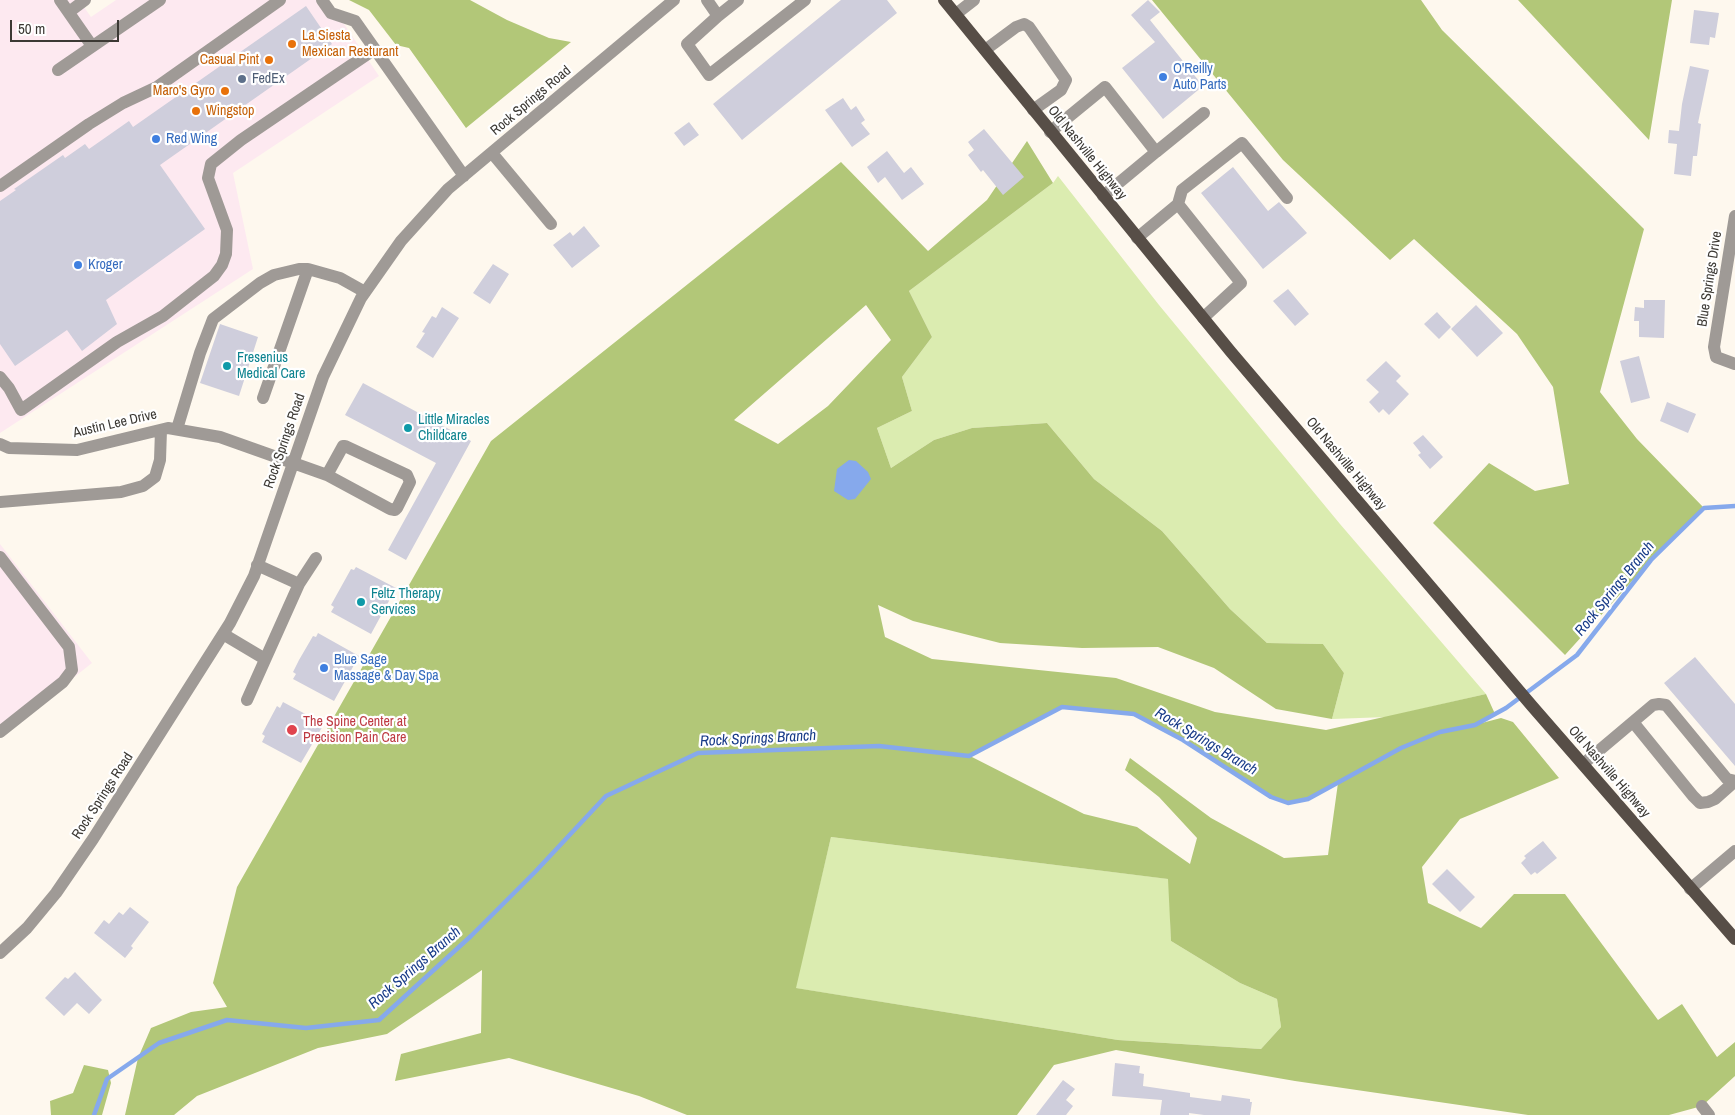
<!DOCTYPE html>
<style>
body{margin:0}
#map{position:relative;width:1735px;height:1115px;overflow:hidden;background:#fef8ee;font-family:"Archivo Narrow",sans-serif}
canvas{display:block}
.scale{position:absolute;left:10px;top:20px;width:109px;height:22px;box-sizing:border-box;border:2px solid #3c3934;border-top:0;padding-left:6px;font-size:15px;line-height:18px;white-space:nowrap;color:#3c3934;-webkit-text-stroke:4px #fff;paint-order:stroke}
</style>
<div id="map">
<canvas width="1735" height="1115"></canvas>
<div class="scale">50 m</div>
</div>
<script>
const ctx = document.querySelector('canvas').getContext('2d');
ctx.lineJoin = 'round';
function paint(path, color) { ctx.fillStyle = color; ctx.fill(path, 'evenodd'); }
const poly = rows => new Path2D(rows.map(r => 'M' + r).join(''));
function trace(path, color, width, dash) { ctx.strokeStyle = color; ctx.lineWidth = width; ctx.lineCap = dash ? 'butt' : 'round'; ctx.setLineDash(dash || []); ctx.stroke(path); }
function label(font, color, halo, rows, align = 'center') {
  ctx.font = font + ' "Archivo Narrow",sans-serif'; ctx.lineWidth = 4.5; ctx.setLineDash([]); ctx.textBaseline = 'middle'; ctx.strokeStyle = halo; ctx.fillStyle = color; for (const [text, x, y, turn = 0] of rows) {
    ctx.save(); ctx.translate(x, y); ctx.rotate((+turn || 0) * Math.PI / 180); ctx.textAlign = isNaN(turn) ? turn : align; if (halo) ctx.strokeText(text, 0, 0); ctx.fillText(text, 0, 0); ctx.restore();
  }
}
paint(poly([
 [0,0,79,0,91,17,116,0,328,0,379,76,233,173,253,269,0,433],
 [0,544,92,663,0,736]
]), '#fde9f0');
paint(poly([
 [1058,176,1159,305,1340,524,1486,694,1387,717,1332,719,1344,673,1323,644,1267,643,1230,609,1162,531,1094,479,1047,423,972,428,934,440,891,468,877,428,912,411,902,377,932,337,909,291,1053,183],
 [831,837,1169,879,1171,941,1240,983,1277,999,1281,1027,1261,1049,1118,1040,795,988]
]), '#dbecb0');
paint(poly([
 [349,0,470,0,507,20,549,38,571,42,466,128,409,48,396,45,369,10],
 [1152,0,1421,0,1442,30,1644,229,1600,392,1637,439,1704,508,1651,560,1565,655,1433,523,1489,463,1535,491,1569,484,1553,387,1517,334,1414,239,1390,260,1283,160],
 [1518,0,1672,0,1649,140],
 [1027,141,1053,183,909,291,932,337,902,377,912,411,877,428,891,468,934,440,972,428,1047,423,1094,479,1162,531,1230,609,1267,643,1323,644,1344,673,1332,719,1276,709,1214,668,1158,647,1082,648,1000,643,913,621,878,605,885,637,932,659,1116,678,1215,712,1326,730,1486,694,1495,714,1478,724,1501,718,1513,722,1559,778,1460,819,1422,867,1428,903,1481,928,1514,894,1565,894,1658,1020,1682,1004,1717,1057,1735,1042,1735,1076,1702,1106,1669,1115,1528,1115,1295,1081,1116,1050,1054,1065,1017,1115,687,1115,639,1096,509,1058,395,1081,401,1054,481,1033,482,970,387,1034,318,1048,197,1096,174,1115,125,1115,138,1058,151,1028,191,1012,227,1007,213,983,237,887,491,441,841,162,928,251,987,200],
 [866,305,891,340,828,406,778,444,734,420],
 [1061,707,1134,714,1183,740,1271,797,1288,803,1308,799,1338,783,1328,855,1284,858,1211,818,1130,758,1125,770,1159,797,1197,838,1190,864,1137,827,1084,814,970,756],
 [831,837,1168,879,1171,941,1240,983,1277,999,1281,1027,1261,1049,1118,1040,796,988],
 [84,1065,108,1070,111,1083,102,1115,51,1115,50,1101,73,1093]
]), '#b2c778');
paint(poly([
 [849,460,856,461,868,472,871,479,855,499,848,500,834,491,837,469]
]), '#86a9ec');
trace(poly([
 [94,1115,107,1079,159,1043,227,1020,306,1028,379,1020,471,936,535,872,606,796,698,753,879,746,969,756,1062,707,1134,714,1183,740,1271,797,1288,803,1308,799,1401,748,1440,732,1475,725,1506,708,1577,655,1651,560,1704,508,1735,506]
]), '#86a9ec', 4.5);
paint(poly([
 [841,0,887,0,897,13,742,140,713,104],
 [1148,0,1160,12,1150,20,1203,86,1163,119,1122,68,1155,42,1131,15],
 [306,6,332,44,160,165,205,229,106,300,117,324,82,351,67,330,15,366,0,344,0,201,16,190,14,189,63,155,65,158,85,144,89,149,129,121,133,127],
 [1694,10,1719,13,1715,38,1710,37,1709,45,1690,43],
 [1690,66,1709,70,1698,123,1701,124,1697,156,1693,156,1691,176,1674,174,1677,144,1668,143,1669,130,1679,131,1682,104],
 [843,98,851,110,856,106,865,120,861,123,870,134,852,147,825,110],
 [689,122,699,135,684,146,674,133],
 [984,129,1024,177,1003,195,983,170,981,172,968,155,974,150,968,142],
 [887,151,904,173,911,167,924,184,902,200,885,177,878,183,867,167],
 [1233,167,1268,211,1279,202,1307,233,1263,269,1201,193],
 [584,226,600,246,572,268,553,245,570,232,573,236],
 [493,264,509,274,490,304,473,293],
 [1288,289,1309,314,1295,326,1273,301],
 [1644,300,1665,300,1664,338,1639,337,1639,321,1634,321,1635,307,1644,308],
 [1476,305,1503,333,1477,357,1451,329],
 [442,307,459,318,433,358,416,347,425,333,422,332,432,316,436,318],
 [1437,312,1451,327,1439,339,1424,324],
 [220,324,258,337,239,396,200,383],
 [1639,356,1650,398,1631,403,1620,361],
 [1386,361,1401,376,1396,381,1409,394,1389,415,1383,409,1379,413,1369,402,1379,392,1366,380],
 [363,383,471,441,406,560,388,550,436,463,345,415],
 [1667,402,1696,414,1688,433,1660,421],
 [1423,435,1443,457,1430,469,1418,455,1421,453,1413,443],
 [356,567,396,588,371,634,331,612,334,607,331,605,351,569,354,570],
 [318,633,359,656,334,701,293,679,296,674,293,672,299,660,313,636,316,637],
 [1695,657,1735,704,1735,766,1664,683],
 [283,702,324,724,301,763,262,742,265,736,262,734,277,706,280,708],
 [1543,841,1557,858,1537,874,1535,872,1531,875,1521,863,1526,858,1524,856],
 [1447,869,1475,897,1460,912,1432,884],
 [130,907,149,922,131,946,133,948,125,958,94,933,104,920,109,924,119,912,123,915],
 [75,972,102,1000,89,1014,77,1003,64,1016,45,998,65,977,68,979],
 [1115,1063,1140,1066,1139,1073,1144,1074,1143,1086,1190,1093,1190,1097,1221,1101,1222,1095,1250,1099,1250,1102,1252,1102,1250,1115,1204,1115,1189,1113,1189,1115,1160,1115,1162,1100,1112,1096],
 [1063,1080,1075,1089,1066,1100,1073,1106,1066,1115,1036,1115]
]), '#cfcedc');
trace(poly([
 [60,0,92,46],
 [322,0,331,13,355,21,464,176],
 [707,0,718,16,687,44,709,75,805,0],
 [69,12,85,0],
 [956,14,974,0],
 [718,16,738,0],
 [985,50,1016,27,1024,24,1029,27,1066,80,1061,90,1033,110],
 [58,70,160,0],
 [1050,132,1105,87,1156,152,1103,196],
 [1156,152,1204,113],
 [492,153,551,224],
 [0,186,89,124,123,103,157,87,280,0],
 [1178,204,1241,283,1203,318],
 [1735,216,1714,347,1716,357,1735,364],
 [1137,238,1178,204,1182,190,1242,143,1287,198],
 [0,377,9,388,21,410,117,342,163,316,214,276,222,265,226,254,227,230,208,178,211,164,241,140,375,49],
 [263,398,308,269,340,278,365,292],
 [177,429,200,353,213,319,260,283,274,275,299,269,308,269],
 [0,444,9,448,77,450,168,428,220,437,327,475,390,509,395,510,397,508,410,482,407,475,345,446,343,446,327,475],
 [0,502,121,492,143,486,155,477,160,460,161,430],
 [0,557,69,647,72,670,63,682,0,732],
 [257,565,299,584,316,558],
 [223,634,265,659],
 [247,700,299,584],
 [1633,722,1693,796,1700,803,1708,802,1715,799,1734,782],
 [1583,764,1653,705,1659,704,1666,705,1727,779,1735,781],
 [1690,889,1735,851],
 [0,953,27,928,56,893,93,839,230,623,254,576,323,377,361,298,401,241,448,189,674,0],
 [1702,1106,1709,1115]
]), '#9f9a96', 12);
trace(poly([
 [944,0,1231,352,1532,706,1735,939]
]), '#574e47', 12);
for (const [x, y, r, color] of [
 [292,44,5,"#e8710a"],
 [269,60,5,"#e8710a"],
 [1163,77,5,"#3f7fe0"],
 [242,79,5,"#5c6f8a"],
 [225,91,5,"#e8710a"],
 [196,111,5,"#e8710a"],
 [156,139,5,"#3f7fe0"],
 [78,265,5,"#3f7fe0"],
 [227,366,5,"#0f9aa8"],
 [408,428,5,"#0f9aa8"],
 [361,602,5,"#0f9aa8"],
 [324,668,5,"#3f7fe0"],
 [292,730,6,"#e0444e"]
]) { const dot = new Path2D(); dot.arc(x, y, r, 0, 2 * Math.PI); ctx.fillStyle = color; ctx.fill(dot); trace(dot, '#fff', 2); }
label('14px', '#c56008', '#fff', [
 ["La Siesta",302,36],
 ["Mexican Resturant",302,52],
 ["Casual Pint",259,60,"right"],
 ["Maro's Gyro",215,91,"right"],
 ["Wingstop",206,111]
], 'left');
label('14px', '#366cbe', '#fff', [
 ["O'Reilly",1173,69],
 ["Auto Parts",1173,85],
 ["Red Wing",166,139],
 ["Kroger",88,265],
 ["Blue Sage",334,660],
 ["Massage & Day Spa",334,676]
], 'left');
label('14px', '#4e5e75', '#fff', [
 ["FedEx",252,79]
], 'left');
label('14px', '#3c3934', '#fff', [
 ["Rock Springs Road",531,101,-40],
 ["Old Nashville Highway",1087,153,51],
 ["Blue Springs Drive",1710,279,-81],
 ["Austin Lee Drive",115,424,-13],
 ["Rock Springs Road",285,441,-71],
 ["Old Nashville Highway",1346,464,50],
 ["Old Nashville Highway",1609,772,49],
 ["Rock Springs Road",103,796,-57]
]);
label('14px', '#0d838f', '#fff', [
 ["Fresenius",237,358],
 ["Medical Care",237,374],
 ["Little Miracles",418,420],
 ["Childcare",418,436],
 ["Feltz Therapy",371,594],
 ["Services",371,610]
], 'left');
label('14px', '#be3a42', '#fff', [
 ["The Spine Center at",303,722],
 ["Precision Pain Care",303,738]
], 'left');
label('italic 15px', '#183b88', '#fff', [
 ["Rock Springs Branch",1615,589,-51],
 ["Rock Springs Branch",758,739,-3],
 ["Rock Springs Branch",1206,742,31],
 ["Rock Springs Branch",415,968,-41]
]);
</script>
